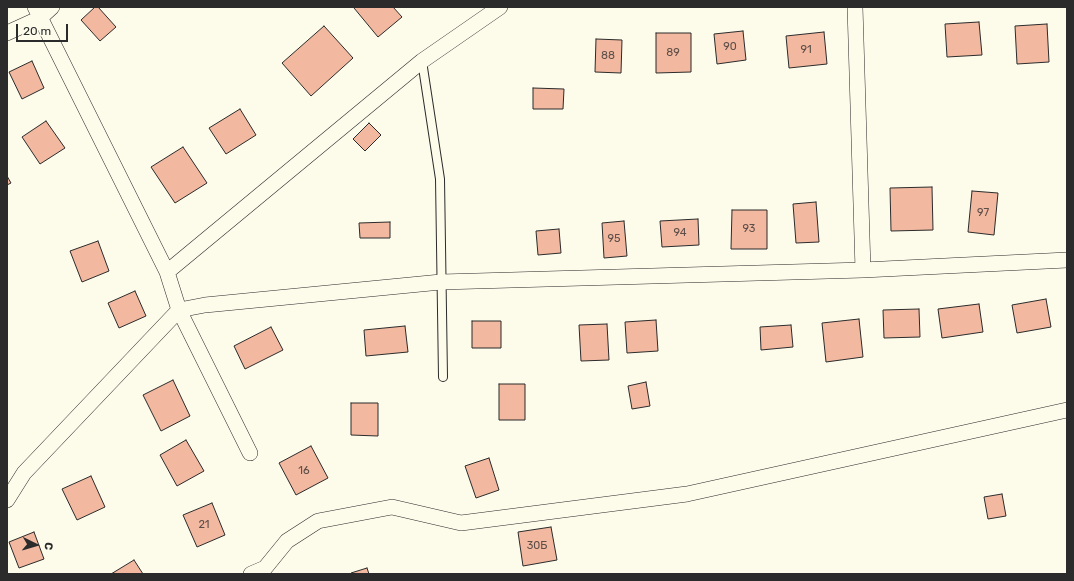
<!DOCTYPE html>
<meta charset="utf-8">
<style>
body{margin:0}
#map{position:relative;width:1074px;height:581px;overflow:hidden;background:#fdfbea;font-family:Rubik,sans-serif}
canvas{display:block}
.frame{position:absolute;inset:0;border:8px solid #2b2b2b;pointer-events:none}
.north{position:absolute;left:16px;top:525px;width:40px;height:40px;-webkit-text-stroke:3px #fdfbea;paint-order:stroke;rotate:95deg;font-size:11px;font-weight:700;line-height:16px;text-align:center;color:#2b2b2b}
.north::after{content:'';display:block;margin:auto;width:14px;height:18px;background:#2b2b2b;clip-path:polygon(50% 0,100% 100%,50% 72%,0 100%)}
.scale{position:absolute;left:16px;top:24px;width:52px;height:18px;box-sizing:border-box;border:2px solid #2b2b2b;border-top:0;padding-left:5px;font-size:12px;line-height:14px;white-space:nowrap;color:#2b2b2b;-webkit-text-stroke:3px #fdfbea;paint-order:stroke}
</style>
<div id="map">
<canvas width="1074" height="581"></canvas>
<div class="frame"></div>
<div class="north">С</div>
<div class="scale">20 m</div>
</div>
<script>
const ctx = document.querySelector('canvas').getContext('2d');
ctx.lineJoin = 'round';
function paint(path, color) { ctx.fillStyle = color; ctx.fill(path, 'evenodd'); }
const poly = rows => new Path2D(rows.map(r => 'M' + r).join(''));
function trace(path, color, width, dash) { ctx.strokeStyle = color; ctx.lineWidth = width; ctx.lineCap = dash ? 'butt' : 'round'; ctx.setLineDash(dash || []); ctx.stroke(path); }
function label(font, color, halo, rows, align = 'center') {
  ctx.font = font + ' Rubik,sans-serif'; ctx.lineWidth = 3; ctx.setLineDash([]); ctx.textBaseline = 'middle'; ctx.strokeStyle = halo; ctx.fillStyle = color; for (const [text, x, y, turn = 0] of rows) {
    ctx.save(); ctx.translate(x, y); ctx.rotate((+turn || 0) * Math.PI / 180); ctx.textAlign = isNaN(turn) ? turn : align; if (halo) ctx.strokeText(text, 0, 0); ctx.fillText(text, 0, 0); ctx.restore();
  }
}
const building = poly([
 [95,7,98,7,116,27,100,41,81,20,95,7],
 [355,7,393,7,402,17,378,37,354,8,355,7],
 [979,22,982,55,947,57,945,24,979,22],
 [1047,24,1049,62,1017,64,1015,26,1047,24],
 [324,26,353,58,311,96,282,63,324,26],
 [743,31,746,60,717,64,714,34,743,31],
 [824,32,827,64,789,68,786,36,824,32],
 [656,33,691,33,691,72,656,73,656,33],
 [596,39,622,40,621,73,595,72,596,39],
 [32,61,44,88,22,99,9,72,32,61],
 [533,88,564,89,563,109,533,109,533,88],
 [240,109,256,135,226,154,209,128,240,109],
 [46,121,65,148,40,164,22,137,46,121],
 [369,123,381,135,365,151,353,139,369,123],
 [183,147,207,183,175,203,151,167,183,147],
 [7,176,11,183,7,185,7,176],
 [932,187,933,230,891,231,890,188,932,187],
 [972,191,998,193,994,235,968,232,972,191],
 [816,202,819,242,796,243,793,204,816,202],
 [732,210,767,210,767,249,731,249,732,210],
 [698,219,699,245,662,247,660,221,698,219],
 [624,221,627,256,604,258,602,223,624,221],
 [390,222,390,238,360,238,359,223,390,222],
 [559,229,561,253,538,255,536,231,559,229],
 [98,241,109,271,82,282,70,251,98,241],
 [135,291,146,316,119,328,108,303,135,291],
 [1046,299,1051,327,1017,333,1012,305,1046,299],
 [979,304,983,332,942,338,938,309,979,304],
 [919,309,920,337,884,338,883,310,919,309],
 [859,319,863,357,826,362,822,323,859,319],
 [656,320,658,351,627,353,625,322,656,320],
 [472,321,501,321,501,348,472,348,472,321],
 [607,324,609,360,581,361,579,325,607,324],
 [791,325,793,347,761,350,760,327,791,325],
 [405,326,408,352,366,356,364,330,405,326],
 [271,327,283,350,245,369,234,346,271,327],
 [173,380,190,416,161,431,143,395,173,380],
 [646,382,650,406,632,409,628,386,646,382],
 [499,384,525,384,525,420,499,420,499,384],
 [351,403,378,403,378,436,351,435,351,403],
 [186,440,204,471,177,486,160,455,186,440],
 [311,446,328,478,296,495,279,463,311,446],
 [489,458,499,490,476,498,465,466,489,458],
 [91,476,105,507,77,520,62,489,91,476],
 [1002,494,1006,516,988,519,984,497,1002,494],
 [212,503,225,535,197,547,183,515,212,503],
 [551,527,557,560,523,566,518,532,551,527],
 [34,532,44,559,19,568,9,542,34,532],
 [134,560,143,574,111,574,134,560],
 [367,568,369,574,351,574,351,573,367,568]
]);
paint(building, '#f2b8a0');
trace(building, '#2b2b2b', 1);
const service = poly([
 [422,61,440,179,443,377]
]);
const minor = poly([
 [35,7,167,272,179,310,250,453],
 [855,7,863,270],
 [7,33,40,18,52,7],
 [167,272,422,61,500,7],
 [7,500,24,473,179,310,205,305,441,282,863,270,1067,260],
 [251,574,265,568,287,541,318,521,392,507,461,523,687,494,1067,410]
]);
trace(service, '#2b2b2b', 10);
trace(minor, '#2b2b2b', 16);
trace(service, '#fdfbea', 8);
trace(minor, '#fdfbea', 15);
label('11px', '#5d4e48', null, [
 ["90",730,47],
 ["91",806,50],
 ["89",673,53],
 ["88",608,56],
 ["97",983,213],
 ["93",749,229],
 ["94",680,233],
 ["95",614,239],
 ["16",304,471],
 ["21",204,525],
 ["30Б",537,546]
]);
</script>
